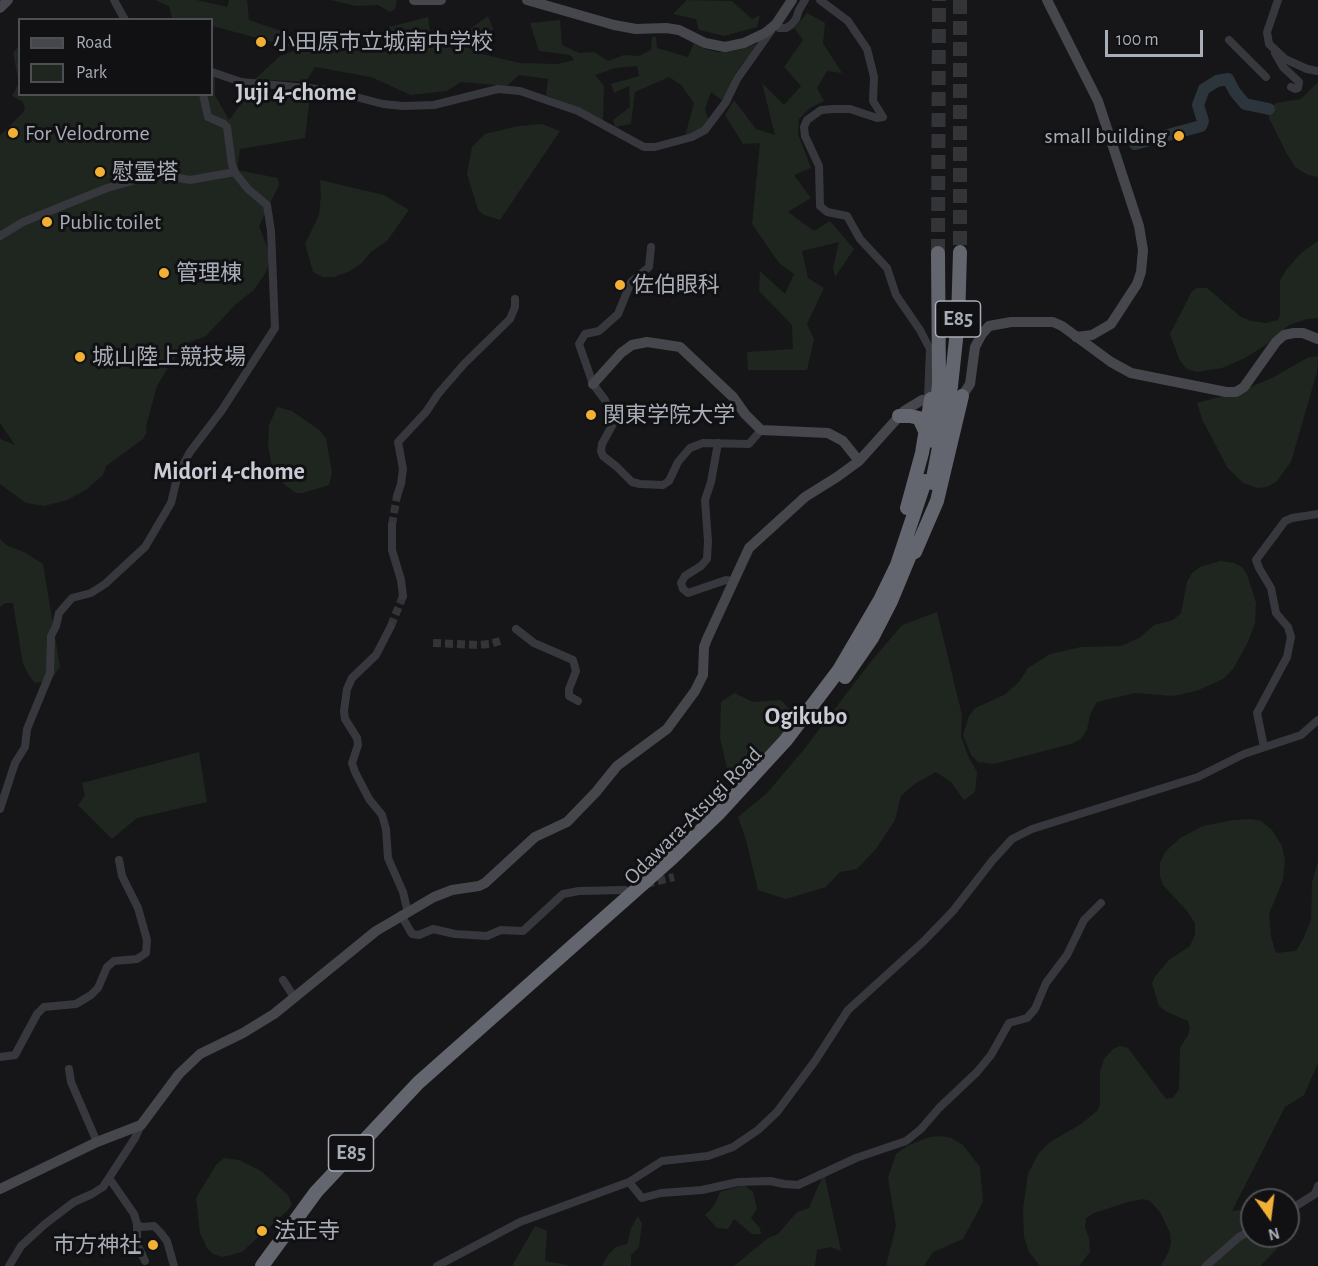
<!DOCTYPE html>
<meta charset="utf-8">
<style>
body{margin:0}
#map{position:relative;width:1318px;height:1266px;overflow:hidden;background:#161618;font-family:"Alegreya Sans",sans-serif}
canvas{display:block}
.legend{position:absolute;left:18px;top:18px;width:195px;height:78px;box-sizing:border-box;background:#111113;border:2px solid #4d4f55;margin:0;padding:8px 10px;list-style:none;font-size:18px;color:#a8adb8}
.legend li{display:flex;align-items:center;gap:12px;height:30px}
.legend b{width:30px;border:2px solid #4d4f55}
.north{position:absolute;left:1240px;top:1188px;width:60px;height:60px;box-sizing:border-box;background:#111113;border:2px solid #4d4f55;border-radius:50%;rotate:166deg;font-size:16px;font-weight:700;line-height:24px;text-align:center;color:#a8adb8}
.north::after{content:'';display:block;margin:auto;width:21px;height:27px;background:#f2b134;clip-path:polygon(50% 0,100% 100%,50% 72%,0 100%)}
.scale{position:absolute;left:1105px;top:30px;width:98px;height:27px;box-sizing:border-box;border:3px solid #a8adb8;border-top:0;padding-left:8px;font-size:18px;line-height:21px;white-space:nowrap;color:#a8adb8;-webkit-text-stroke:4px #111113;paint-order:stroke}
</style>
<div id="map">
<canvas width="1318" height="1266"></canvas>
<ul class="legend">
<li><b style="height:8px;background:#45474d"></b>Road</li>
<li><b style="height:16px;background:#1e261f"></b>Park</li>
</ul>
<div class="north">N</div>
<div class="scale">100 m</div>
</div>
<script>
const ctx = document.querySelector('canvas').getContext('2d');
ctx.lineJoin = 'round';
function paint(path, color) { ctx.fillStyle = color; ctx.fill(path, 'evenodd'); }
const poly = rows => new Path2D(rows.map(r => 'M' + r).join(''));
function trace(path, color, width, dash) { ctx.strokeStyle = color; ctx.lineWidth = width; ctx.lineCap = dash ? 'butt' : 'round'; ctx.setLineDash(dash || []); ctx.stroke(path); }
function label(font, color, halo, rows, align = 'center') {
  ctx.font = font + ' "Alegreya Sans","Noto Sans JP",sans-serif'; ctx.lineWidth = 6; ctx.setLineDash([]); ctx.textBaseline = 'middle'; ctx.strokeStyle = halo; ctx.fillStyle = color; for (const [text, x, y, turn = 0] of rows) {
    ctx.save(); ctx.translate(x, y); ctx.rotate((+turn || 0) * Math.PI / 180); ctx.textAlign = isNaN(turn) ? turn : align; if (halo) ctx.strokeText(text, 0, 0); ctx.fillText(text, 0, 0); ctx.restore();
  }
}
paint(poly([
 [155,0,197,0,227,7,229,0,247,0,249,20,308,40,381,53,389,27,428,17,431,38,453,41,488,16,493,29,474,52,519,63,557,64,574,60,570,55,539,51,530,23,560,20,562,45,579,53,594,52,608,61,624,55,639,56,651,50,652,37,656,37,657,48,688,57,694,43,705,49,718,52,739,50,757,44,733,77,723,101,711,92,705,109,709,121,702,129,685,136,694,103,681,85,669,77,635,92,631,124,615,127,613,120,630,107,629,86,614,93,611,84,639,76,637,66,615,68,595,75,604,86,603,122,582,109,546,95,548,79,519,75,507,86,461,82,447,91,411,95,371,77,315,67,306,82,255,79,280,56,299,49,212,26,212,20,172,18,169,6],
 [331,0,395,0,397,1,395,9,390,12,378,5,356,6],
 [687,0,732,1,752,19,760,15,757,27,724,36,699,30,696,19,673,14],
 [807,13,825,23,823,43,842,73,827,71,817,88,824,101,810,108,799,119,798,134,811,168,794,175,811,198,788,212,814,231,830,221,854,249,835,277,833,268,839,242,802,251,808,278,824,288,807,324,814,339,807,370,748,370,747,352,793,349,792,325,759,291,760,271,785,294,794,274,779,263,752,224,760,143,743,144,725,115,734,100,756,129,775,135,762,83,784,105,801,86,784,67,803,40,794,28],
 [19,46,20,94,212,94,212,74,215,75,215,95,229,120,250,92,310,96,305,138,240,149,237,170,278,178,279,185,259,226,271,257,266,272,254,290,236,304,206,336,190,342,166,367,168,368,157,386,146,426,147,432,143,439,106,466,103,475,86,490,67,500,44,506,26,503,0,484,0,439,15,445,0,423,0,136,25,110,23,102,12,96,19,83,13,53],
 [1318,82,1318,177,1308,175,1295,167,1287,154,1269,118,1269,109,1276,103,1301,99],
 [542,124,560,131,500,220,484,215,478,210,467,174,472,147,485,134,518,126],
 [320,180,384,195,409,210,387,241,371,252,362,263,350,271,334,277,323,277,313,272,305,244,319,215,321,194],
 [1318,241,1318,318,1307,319,1289,325,1267,344,1245,358,1222,368,1197,372,1187,369,1180,361,1170,334,1192,291,1197,288,1207,288,1241,317,1251,321,1266,323,1278,320,1280,315,1280,281,1286,270,1301,253],
 [1318,356,1317,372,1291,462,1276,482,1267,487,1257,488,1243,483,1227,467,1202,419,1197,403,1244,390,1274,377,1307,358],
 [277,407,292,411,318,429,326,438,332,473,329,485,303,493,296,493,284,484,272,467,268,445,269,425],
 [0,539,6,545,26,553,43,564,60,667,51,680,35,683,30,677,23,664,13,603,5,603,0,607],
 [1220,561,1234,563,1242,567,1247,574,1256,603,1255,623,1248,642,1233,669,1223,679,1196,691,1173,696,1135,693,1097,702,1090,715,1087,730,1081,739,1071,744,994,764,978,762,971,755,963,735,969,716,975,708,1004,695,1019,682,1028,668,1050,654,1081,647,1121,646,1139,638,1154,625,1173,620,1181,613,1187,582,1192,573,1200,567],
 [937,612,962,715,961,736,968,756,977,772,975,792,964,800,951,782,936,772,916,783,901,796,895,820,876,849,857,869,840,872,826,887,786,899,758,890,746,840,738,817,767,793,805,748,869,664,902,625],
 [734,693,753,702,781,700,796,716,779,739,748,775,744,772,737,778,730,780,720,738,721,702],
 [199,752,207,802,137,818,112,839,78,805,85,795,82,783],
 [1251,819,1261,821,1272,830,1282,846,1285,860,1283,880,1269,914,1271,937,1276,953,1296,951,1304,937,1311,920,1312,882,1318,862,1318,1063,1304,1095,1285,1107,1232,1211,1252,1208,1252,1236,1285,1236,1276,1250,1260,1266,1161,1266,1168,1253,1171,1243,1170,1233,1160,1212,1150,1201,1143,1199,1128,1202,1094,1213,1086,1218,1085,1227,1089,1238,1090,1252,1079,1266,1040,1266,1029,1252,1024,1237,1023,1209,1028,1174,1038,1154,1050,1142,1081,1124,1097,1111,1100,1104,1100,1072,1104,1059,1113,1049,1120,1046,1128,1048,1166,1099,1173,1098,1179,1089,1180,1048,1188,1035,1190,1028,1188,1021,1167,1012,1159,1006,1152,983,1156,975,1170,959,1190,946,1195,934,1195,923,1187,911,1163,885,1160,876,1160,863,1165,852,1180,838,1203,826,1233,820],
 [941,1136,951,1138,963,1145,980,1167,983,1202,963,1239,933,1252,924,1266,886,1266,896,1226,888,1178,896,1154,907,1146,929,1137],
 [224,1158,239,1160,261,1171,288,1195,292,1204,287,1211,242,1252,223,1257,213,1254,207,1248,200,1233,196,1198,216,1165],
 [824,1173,841,1251,830,1247,817,1250,815,1266,734,1266,768,1238,778,1234,797,1212,809,1208],
 [744,1185,753,1192,757,1209,751,1218,760,1228,761,1234,752,1234,734,1219,728,1229,717,1228,705,1215,714,1206,720,1192],
 [638,1216,642,1224,639,1247,631,1255,631,1266,602,1266,608,1255,616,1247,627,1244,631,1228],
 [535,1226,547,1231,545,1261,572,1266,512,1266]
]), '#1e261f');
trace(poly([
 [1135,144,1201,126,1203,121,1198,105,1204,89,1217,81,1228,79,1235,92,1245,104,1269,109]
]), '#2c353c', 12);
trace(poly([
 [392,525,397,496],
 [391,626,403,596],
 [433,643,478,645,490,644,500,641],
 [646,884,674,877]
]), '#333438', 8, [8, 4]);
trace(poly([
 [960,0,960,252],
 [938,253,939,0]
]), '#333438', 14, [14, 7]);
trace(poly([
 [114,0,125,20],
 [820,0,848,21,867,49,874,77,873,101,883,117,877,118,850,109,833,109,821,110,807,120,804,127,805,136,819,166,820,206,827,212,847,216,860,239,887,268,896,295,920,330,930,349,928,399],
 [1278,0,1267,32,1269,44,1285,59,1307,69,1318,71],
 [776,24,779,28,786,28,791,25,796,19,799,10,805,0],
 [1229,40,1266,77],
 [1275,53,1283,67,1299,82,1298,88,1295,89,1291,87],
 [212,72,241,82,329,90,383,104,403,106,434,105,498,89,520,91,578,111,644,147,655,147,692,137,705,130,726,102,737,79,771,31],
 [0,236,23,222,107,188,158,174,190,180,235,172],
 [651,247,649,267,631,282,618,314,599,331,585,334,579,344,593,384,605,400,614,422,602,444,601,451,603,456,617,467,632,482,640,484,663,485,669,481,678,462,690,448,703,443,749,444,761,430],
 [718,443,711,482,705,500,708,541,707,559,701,566,685,576,681,583,683,589,688,593,726,580,734,581],
 [397,496,401,484,403,469,398,442,426,412,438,394,464,364,510,319,515,307,515,299],
 [392,525,392,550,401,580,403,596],
 [391,626,376,655,352,678,347,689,344,711,345,719,357,738,358,745,352,763,355,772,369,799,382,815,386,829,388,858,403,892,408,913],
 [516,629,534,643,573,660,576,671,569,689,569,696,578,701],
 [1264,747,1257,713,1287,657,1291,637,1288,627,1276,613,1271,588,1259,568,1256,560,1285,521,1292,518,1318,514],
 [0,809,15,763,25,747,27,729,50,673,51,636,56,626,59,613,72,598,91,593,105,584,145,547,171,503,178,474,190,452,222,410,275,328,271,231,267,205,248,189,236,174,232,165,227,127,224,124,208,117,203,94],
 [401,915,412,934,419,935,433,929,455,934,487,936,501,930,523,931,563,894,579,891,625,890],
 [283,980,294,997],
 [0,1057,15,1055,37,1014,44,1007,76,1004,91,995,98,988,107,967,114,961,137,959,146,953,147,940,138,908,122,876,119,860],
 [69,1069,71,1082,97,1142],
 [109,1178,134,1214,137,1224,141,1227,154,1226,160,1232,167,1241,174,1266],
 [629,1182,642,1198,661,1193,702,1190,738,1182,770,1181,784,1184,798,1185,856,1158,906,1141,921,1129,939,1108,977,1072,991,1055,1009,1023,1027,1018,1035,1009,1046,983,1067,955,1084,920,1101,903],
 [1288,1211,1315,1194,1318,1186],
 [137,1224,137,1244,145,1261],
 [9,1266,21,1246,45,1224,74,1202,92,1194,103,1187,135,1138,141,1125],
 [437,1266,520,1222,629,1182,662,1161,708,1156,733,1147,758,1130,777,1112,815,1061,848,1010,923,942,953,911,992,861,1012,839,1032,829,1198,777,1244,754,1301,735,1318,720],
 [1206,1266,1239,1237,1252,1230]
]), '#37383d', 8);
trace(poly([
 [414,0,441,0],
 [527,0,614,25,636,29,666,28,679,30,705,43,725,47,744,43,765,33,776,24,792,0],
 [1047,0,1098,101,1139,226,1143,250,1141,272,1137,284,1111,324,1092,335,1076,337],
 [0,8,8,0],
 [593,384,621,353,632,345,647,342,680,347,733,397,745,414,761,430,828,433,843,441,859,461],
 [956,397,962,396,970,384,975,347,982,334,989,326,1011,322,1053,322,1062,326,1111,362,1131,373,1226,392,1236,392,1244,387,1276,342,1284,335,1294,333,1303,333,1318,339],
 [0,1189,97,1142,141,1125,179,1074,200,1054,243,1033,274,1014,376,931,434,897,452,890,479,886,485,883,535,837,567,822,596,792,617,766,667,729,695,691,703,675,704,647,707,639,749,548,805,497,837,477,859,461,904,411,922,400,938,398]
]), '#45474d', 10);
trace(poly([
 [938,253,939,384],
 [951,386,958,321,960,252],
 [899,416,910,416,919,418,926,433],
 [907,508,922,453,931,399],
 [915,552,937,501,962,396],
 [845,677,872,638,891,601,915,543],
 [262,1266,316,1192,418,1083,672,858,718,814,786,740,839,670,880,600,897,565,925,481]
]), '#63666e', 14);
trace(poly([
 [933,441,939,384],
 [932,483,951,386]
]), '#63666e', 14);
for (const [x, y, r, color] of [
 [261,42,6,"#f2b134"],
 [13,133,6,"#f2b134"],
 [1179,136,6,"#f2b134"],
 [100,172,6,"#f2b134"],
 [47,222,6,"#f2b134"],
 [164,273,6,"#f2b134"],
 [620,285,6,"#f2b134"],
 [80,357,6,"#f2b134"],
 [591,415,6,"#f2b134"],
 [262,1231,6,"#f2b134"],
 [153,1245,6,"#f2b134"]
]) { const dot = new Path2D(); dot.arc(x, y, r, 0, 2 * Math.PI); ctx.fillStyle = color; ctx.fill(dot); trace(dot, '#111113', 2); }
for (const [x, y, w] of [
 [958,319,45],
 [351,1153,45]
]) { const box = new Path2D(); box.roundRect(x - w / 2, y - 18, w, 36, 4.5); ctx.fillStyle = '#111113'; ctx.fill(box); trace(box, '#a8adb8', 1.5); }
label('bold 21px', '#a8adb8', null, [
 ["E85",958,319],
 ["E85",351,1153]
]);
label('22px', '#a8adb8', '#111113', [
 ["小田原市立城南中学校",273,42],
 ["For Velodrome",25,133],
 ["small building",1167,136,"right"],
 ["慰霊塔",112,172],
 ["Public toilet",59,222],
 ["管理棟",176,273],
 ["佐伯眼科",632,285],
 ["城山陸上競技場",92,357],
 ["関東学院大学",603,415],
 ["法正寺",274,1231],
 ["市方神社",141,1245,"right"]
], 'left');
label('22px', '#a8adb8', '#111113', [
 ["Odawara-Atsugi Road",693,816,-45]
]);
label('bold 24px', '#c9ccd4', '#111113', [
 ["Juji 4-chome",296,93],
 ["Midori 4-chome",229,472],
 ["Ogikubo",806,717]
]);
</script>
